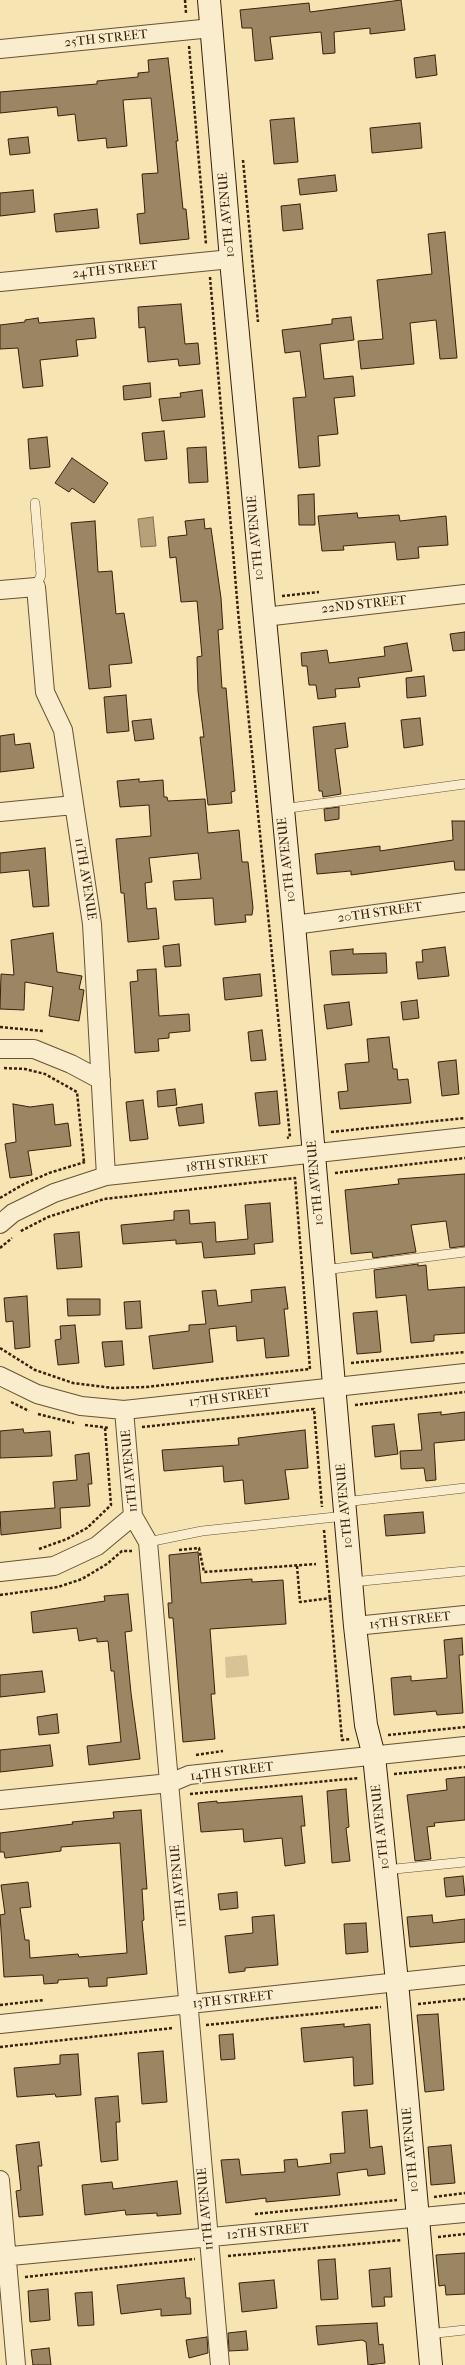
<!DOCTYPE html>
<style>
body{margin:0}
canvas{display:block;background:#f6e4b2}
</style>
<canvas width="465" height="2365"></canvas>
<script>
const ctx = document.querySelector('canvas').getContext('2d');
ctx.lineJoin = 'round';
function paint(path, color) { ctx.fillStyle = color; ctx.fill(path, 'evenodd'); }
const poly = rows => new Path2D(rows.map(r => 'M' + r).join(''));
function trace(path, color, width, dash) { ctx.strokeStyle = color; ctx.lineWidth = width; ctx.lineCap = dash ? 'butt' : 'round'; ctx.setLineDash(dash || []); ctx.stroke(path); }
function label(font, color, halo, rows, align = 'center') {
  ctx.font = font + ' "IM FELL French Canon",serif'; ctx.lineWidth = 3.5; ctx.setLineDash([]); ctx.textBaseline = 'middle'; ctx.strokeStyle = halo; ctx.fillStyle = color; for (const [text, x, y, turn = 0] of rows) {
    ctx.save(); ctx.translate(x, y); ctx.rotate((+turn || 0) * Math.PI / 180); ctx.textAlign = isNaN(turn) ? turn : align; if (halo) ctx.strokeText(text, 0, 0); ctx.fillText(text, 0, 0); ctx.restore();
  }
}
paint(poly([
 [247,1655,249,1676,226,1678,225,1657]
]), '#d6c396');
const water = poly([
 [153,517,156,546,141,547,138,519,153,517]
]);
paint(water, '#b6a17a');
trace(water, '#846d4e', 1);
const building = poly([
 [401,0,405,30,370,34,370,28,334,32,335,53,323,54,321,32,270,37,273,59,255,61,252,28,242,28,240,10,309,3,310,12,401,0],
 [435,55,437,75,416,78,414,58,435,55],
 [168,58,178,141,176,141,183,209,186,209,189,239,140,244,137,214,145,213,142,174,158,173,151,98,123,100,127,146,107,148,106,138,78,141,75,114,58,116,57,107,0,113,0,92,97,84,97,81,138,77,138,73,149,72,148,60,168,58],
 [294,118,298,162,274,164,270,120,294,118],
 [420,123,422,148,372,153,370,128,420,123],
 [28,137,30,153,10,155,8,139,28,137],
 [335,175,337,191,300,195,298,179,335,175],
 [33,190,35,212,0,216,0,193,33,190],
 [300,204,303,229,283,231,281,206,300,204],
 [97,209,99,228,56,232,54,214,97,209],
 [445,232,457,358,440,359,436,320,410,323,414,364,361,369,358,341,383,339,377,280,432,274,428,234,445,232],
 [181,304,185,344,198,343,200,364,179,366,178,359,148,362,145,327,139,328,138,307,181,304],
 [351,317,354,340,320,344,324,379,353,376,355,396,334,398,338,434,318,436,320,466,299,468,293,398,306,397,300,351,285,353,282,330,332,324,332,319,351,317],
 [38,318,39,323,94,318,96,338,76,340,78,356,40,360,43,386,23,388,18,348,0,349,0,325,25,322,25,320,38,318],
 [150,383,151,397,124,400,123,386,150,383],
 [202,390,205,417,162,421,159,399,181,397,180,393,202,390],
 [164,431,167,459,145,461,142,433,164,431],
 [47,437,50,467,30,469,28,439,47,437],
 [206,447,208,482,189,483,187,448,206,447],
 [72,458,108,483,94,503,72,488,69,492,55,483,72,458],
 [314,494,315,525,299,525,298,495,314,494],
 [357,513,358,518,399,515,400,521,446,516,448,545,418,547,419,558,397,560,395,542,343,546,344,550,322,551,318,516,357,513],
 [204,519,205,529,211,528,221,598,223,629,218,630,222,688,226,688,235,791,231,792,232,803,208,805,200,737,204,737,198,691,197,657,202,656,197,601,181,602,176,557,170,558,168,537,187,535,185,521,204,519],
 [95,521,98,572,112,571,116,614,124,613,132,663,109,665,111,687,89,689,71,523,95,521],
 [465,632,465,650,453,651,450,634,465,632],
 [407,643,412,671,358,678,360,687,335,689,336,697,318,699,316,685,309,685,307,666,302,666,301,653,327,650,329,663,385,656,384,647,407,643],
 [424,676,426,696,407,698,406,678,424,676],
 [126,695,129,731,107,733,104,697,126,695],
 [420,718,423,745,404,748,401,720,420,718],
 [151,719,154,739,135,741,132,721,151,719],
 [345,723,348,747,335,749,341,794,323,797,322,791,319,791,313,727,345,723],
 [14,734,15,745,30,743,34,768,0,772,0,736,14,734],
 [139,779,139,782,163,780,164,797,167,797,168,801,205,799,208,833,239,830,242,862,248,862,253,908,252,915,245,915,246,922,215,925,213,898,175,900,173,881,201,879,198,853,149,858,152,882,145,883,147,909,156,908,159,939,128,942,124,893,121,893,116,839,151,836,149,805,120,807,117,781,139,779],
 [339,807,339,819,325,821,324,809,339,807],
 [452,821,465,821,465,870,455,870,454,861,351,875,351,871,317,874,315,854,380,846,380,851,453,840,452,821],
 [45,848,49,906,33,907,29,870,0,873,0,853,45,848],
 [53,933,57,972,82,976,79,989,84,990,79,1021,49,1016,53,987,25,982,24,1010,0,1009,1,974,14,975,11,940,53,933],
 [179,944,181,966,165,967,163,946,179,944],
 [445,947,449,976,418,979,416,962,423,962,422,950,445,947],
 [353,949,353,954,386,953,387,973,332,975,330,951,353,949],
 [156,969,159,1016,189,1014,190,1031,169,1033,169,1038,158,1039,159,1051,135,1053,130,982,138,981,137,970,156,969],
 [260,974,262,996,225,1000,223,978,260,974],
 [417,1000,419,1018,403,1020,401,1002,417,1000],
 [349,1002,352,1025,327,1029,324,1005,349,1002],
 [262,1030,266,1060,251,1061,248,1032,262,1030],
 [389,1037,393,1069,397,1069,398,1080,408,1079,411,1103,340,1109,338,1092,348,1091,345,1064,369,1062,367,1039,389,1037],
 [456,1060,459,1094,442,1096,438,1062,456,1060],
 [175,1089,177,1105,158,1107,157,1091,175,1089],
 [277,1091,280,1124,259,1126,255,1093,277,1091],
 [143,1100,148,1139,130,1141,126,1102,143,1100],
 [13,1104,30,1107,53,1104,55,1125,68,1123,71,1146,28,1151,32,1175,10,1178,5,1144,16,1142,13,1104],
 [202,1104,204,1123,179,1126,176,1108,202,1104],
 [465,1174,465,1246,450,1248,446,1221,411,1225,416,1252,373,1258,372,1252,351,1254,345,1190,399,1184,398,1179,465,1174],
 [270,1203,273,1242,254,1244,255,1254,204,1258,202,1242,176,1244,176,1240,123,1244,121,1225,174,1220,174,1211,189,1210,190,1224,215,1222,216,1242,248,1239,245,1205,270,1203],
 [79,1232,82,1267,57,1269,54,1234,79,1232],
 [418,1264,418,1266,426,1265,428,1290,465,1287,465,1333,434,1335,434,1341,411,1343,406,1295,376,1298,374,1270,418,1264],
 [285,1287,288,1309,284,1309,289,1356,266,1358,264,1338,237,1341,236,1326,209,1329,213,1362,153,1369,149,1336,189,1331,189,1325,206,1324,202,1291,216,1290,218,1306,252,1302,251,1290,285,1287],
 [27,1296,30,1347,15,1349,13,1321,6,1322,4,1298,27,1296],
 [67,1299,100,1299,100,1315,68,1316,67,1299],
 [140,1301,142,1328,126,1329,124,1302,140,1301],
 [377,1311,381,1352,357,1354,353,1313,377,1311],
 [75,1325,79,1363,58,1365,55,1340,61,1339,60,1326,75,1325],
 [122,1341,124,1365,105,1367,102,1342,122,1341],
 [441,1412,441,1415,465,1412,465,1440,434,1443,436,1480,426,1481,424,1468,401,1469,400,1451,422,1450,418,1414,441,1412],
 [394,1424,398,1454,375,1457,372,1426,394,1424],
 [23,1429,24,1433,50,1431,52,1456,0,1458,0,1431,23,1429],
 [305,1430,308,1468,285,1470,289,1499,245,1504,243,1480,224,1482,223,1466,164,1471,162,1450,239,1445,238,1438,305,1430],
 [89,1453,92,1484,88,1484,90,1506,60,1508,61,1528,1,1535,0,1512,55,1508,53,1482,77,1480,75,1455,89,1453],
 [423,1512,425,1533,386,1536,384,1515,423,1512],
 [198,1552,201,1583,252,1579,252,1582,283,1580,286,1624,210,1629,215,1694,211,1694,215,1739,183,1742,173,1618,169,1618,168,1603,172,1603,169,1555,198,1552],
 [128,1594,132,1631,125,1632,131,1693,140,1759,89,1765,87,1746,121,1742,114,1671,111,1671,108,1641,97,1642,97,1638,79,1641,77,1628,33,1633,31,1612,105,1601,104,1596,128,1594],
 [462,1638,463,1655,459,1655,463,1713,437,1715,436,1711,394,1715,391,1678,411,1676,411,1681,447,1678,444,1640,462,1638],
 [42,1671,45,1692,0,1697,0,1675,42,1671],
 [57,1714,59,1733,39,1735,37,1717,57,1714],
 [50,1745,53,1766,0,1772,0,1750,50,1745],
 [465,1777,465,1820,434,1823,435,1826,427,1827,431,1859,415,1861,407,1795,447,1790,446,1779,465,1777],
 [346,1789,349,1827,346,1828,350,1861,332,1863,327,1791,346,1789],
 [302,1796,305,1826,301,1826,305,1863,285,1866,282,1838,244,1842,243,1829,201,1832,198,1803,217,1801,217,1803,302,1796],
 [141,1810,147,1889,142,1889,144,1920,142,1921,147,1974,107,1978,107,1986,89,1987,88,1978,58,1980,58,1983,44,1984,43,1975,4,1977,0,1915,5,1914,1,1885,28,1882,31,1907,20,1908,25,1940,29,1940,30,1958,78,1954,79,1957,127,1953,120,1843,61,1847,61,1851,5,1858,4,1852,0,1852,0,1833,73,1824,72,1822,114,1818,113,1812,141,1810],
 [463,1876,465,1895,446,1897,444,1878,463,1876],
 [237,1892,238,1908,220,1910,218,1894,237,1892],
 [274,1915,278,1965,245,1968,245,1971,229,1973,225,1936,253,1933,252,1917,274,1915],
 [432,1915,433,1923,465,1919,465,1942,410,1947,407,1917,432,1915],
 [366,1923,368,1952,346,1954,344,1924,366,1923],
 [438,2014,444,2090,425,2092,417,2015,438,2014],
 [344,2024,344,2027,370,2024,373,2084,354,2086,353,2057,304,2062,301,2028,344,2024],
 [233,2034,235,2059,221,2060,219,2035,233,2034],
 [163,2051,167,2102,142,2104,138,2053,163,2051],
 [78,2054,81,2095,56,2097,55,2094,17,2097,14,2068,60,2064,60,2055,78,2054],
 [118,2096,120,2122,116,2122,118,2160,101,2162,95,2098,118,2096],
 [367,2110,370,2148,382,2146,385,2174,368,2176,367,2169,337,2173,340,2195,266,2202,266,2198,226,2203,221,2160,239,2159,241,2175,285,2172,284,2160,297,2159,298,2167,331,2163,330,2154,345,2153,342,2112,367,2110],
 [39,2142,42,2166,38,2166,43,2215,19,2217,16,2191,21,2190,16,2145,39,2142],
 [451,2145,455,2183,431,2185,428,2147,451,2145],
 [177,2181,181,2214,157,2216,157,2213,126,2215,125,2210,85,2215,82,2185,112,2182,113,2189,177,2181],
 [465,2253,465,2294,446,2295,445,2285,439,2286,436,2255,465,2253],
 [335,2259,338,2299,321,2300,318,2260,335,2259],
 [390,2268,392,2297,384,2297,385,2306,372,2307,369,2270,390,2268],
 [184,2278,186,2298,190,2298,191,2314,161,2316,161,2309,121,2314,117,2285,184,2278],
 [274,2280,277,2308,242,2312,239,2283,274,2280],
 [48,2289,50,2320,30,2322,28,2291,48,2289],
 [92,2292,94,2325,78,2326,75,2293,92,2292],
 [377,2323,379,2345,383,2344,385,2363,368,2365,366,2342,362,2340,318,2345,316,2326,377,2323],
 [246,2331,248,2350,229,2351,228,2333,246,2331],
 [207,2337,208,2353,189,2358,186,2340,207,2337],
 [49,2348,51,2365,33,2365,31,2350,49,2348]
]);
paint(building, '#9b8663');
trace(building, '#39200d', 1);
const lane = poly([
 [35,503,41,575,36,587],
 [282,809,465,784],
 [324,1270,465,1252],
 [344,1502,465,1488],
 [148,1542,202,1531,345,1516],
 [352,1582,465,1571],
 [385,1870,465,1862],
 [428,2334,465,2330]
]);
const street = poly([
 [0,49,212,28],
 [0,282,231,259],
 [0,590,36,587,45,692,63,730,92,924,106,1176],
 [264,617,465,594],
 [0,812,74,805],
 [294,925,465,902],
 [0,1049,34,1049,71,1064,101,1080],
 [0,1224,13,1213,54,1193,106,1176,465,1137],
 [0,1376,37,1394,81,1406,124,1410,465,1373],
 [124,1410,133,1516,148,1542,220,2365],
 [0,1572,54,1566,97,1546,133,1516],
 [355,1626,465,1615],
 [0,1800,170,1783,189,1775,465,1746],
 [0,2024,465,1975],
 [0,2180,16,2365],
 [0,2257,465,2213]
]);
const secondary = poly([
 [209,0,232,271,294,925,355,1626,366,1725,374,1756,397,1982,431,2365]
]);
trace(lane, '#685136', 10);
trace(street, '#685136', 20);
trace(secondary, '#39200d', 24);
trace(poly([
 [185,0,186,13],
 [189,46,206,244],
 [243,160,258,322],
 [210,277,238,611,290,1137,287,1138],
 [282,596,319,592],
 [0,1027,43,1031],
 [4,1068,25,1069,45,1074,77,1092,84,1162],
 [331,1132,465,1118],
 [335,1173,465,1158],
 [0,1198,24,1184,49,1173,85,1162],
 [0,1248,12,1238],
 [0,1348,35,1370,73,1383,113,1388,146,1387,310,1369,295,1178,104,1199,48,1217,19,1232],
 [351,1363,465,1352],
 [11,1402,29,1411],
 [355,1405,465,1392],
 [38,1414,74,1423],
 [85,1425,109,1428],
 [142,1427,314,1409,322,1507],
 [324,1530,342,1740,351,1739],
 [39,1549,67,1539,87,1528,111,1505,105,1428],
 [179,1550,199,1548,204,1572,316,1564],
 [297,1566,300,1602,331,1598],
 [0,1595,58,1587,82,1579,107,1564,122,1551,132,1551],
 [388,1735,465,1727],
 [196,1755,223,1751],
 [394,1774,465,1767],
 [190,1794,359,1778],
 [418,2004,465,1999],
 [0,2005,44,2000],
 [206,2025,381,2007],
 [0,2047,173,2028],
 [434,2197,465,2193],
 [255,2214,397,2200],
 [438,2237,465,2234],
 [228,2256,402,2240],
 [25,2277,195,2259]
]), '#39200d', 2.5, [3, 2]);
trace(lane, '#f9edcd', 9);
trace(street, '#f9edcd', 18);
trace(secondary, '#f9edcd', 22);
label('13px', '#39200d', '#f9edcd', [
 ["25TH STREET",106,39,-6],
 ["10TH AVENUE",227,215,-95],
 ["24TH STREET",115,270,-6],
 ["10TH AVENUE",256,538,-95],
 ["22ND STREET",364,605,-6],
 ["10TH AVENUE",287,860,-96],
 ["11TH AVENUE",85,879,81],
 ["20TH STREET",380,913,-8],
 ["18TH STREET",227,1164,-6],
 ["10TH AVENUE",316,1183,-95],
 ["17TH STREET",230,1398,-7],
 ["11TH AVENUE",130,1471,-95],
 ["10TH AVENUE",345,1506,-95],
 ["15TH STREET",410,1621,-6],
 ["14TH STREET",232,1772,-7],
 ["10TH AVENUE",381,1827,-96],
 ["11TH AVENUE",179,1886,-95],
 ["13TH STREET",233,2000,-6],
 ["10TH AVENUE",411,2150,-95],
 ["11TH AVENUE",206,2209,-95],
 ["12TH STREET",268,2232,-5]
]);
</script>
